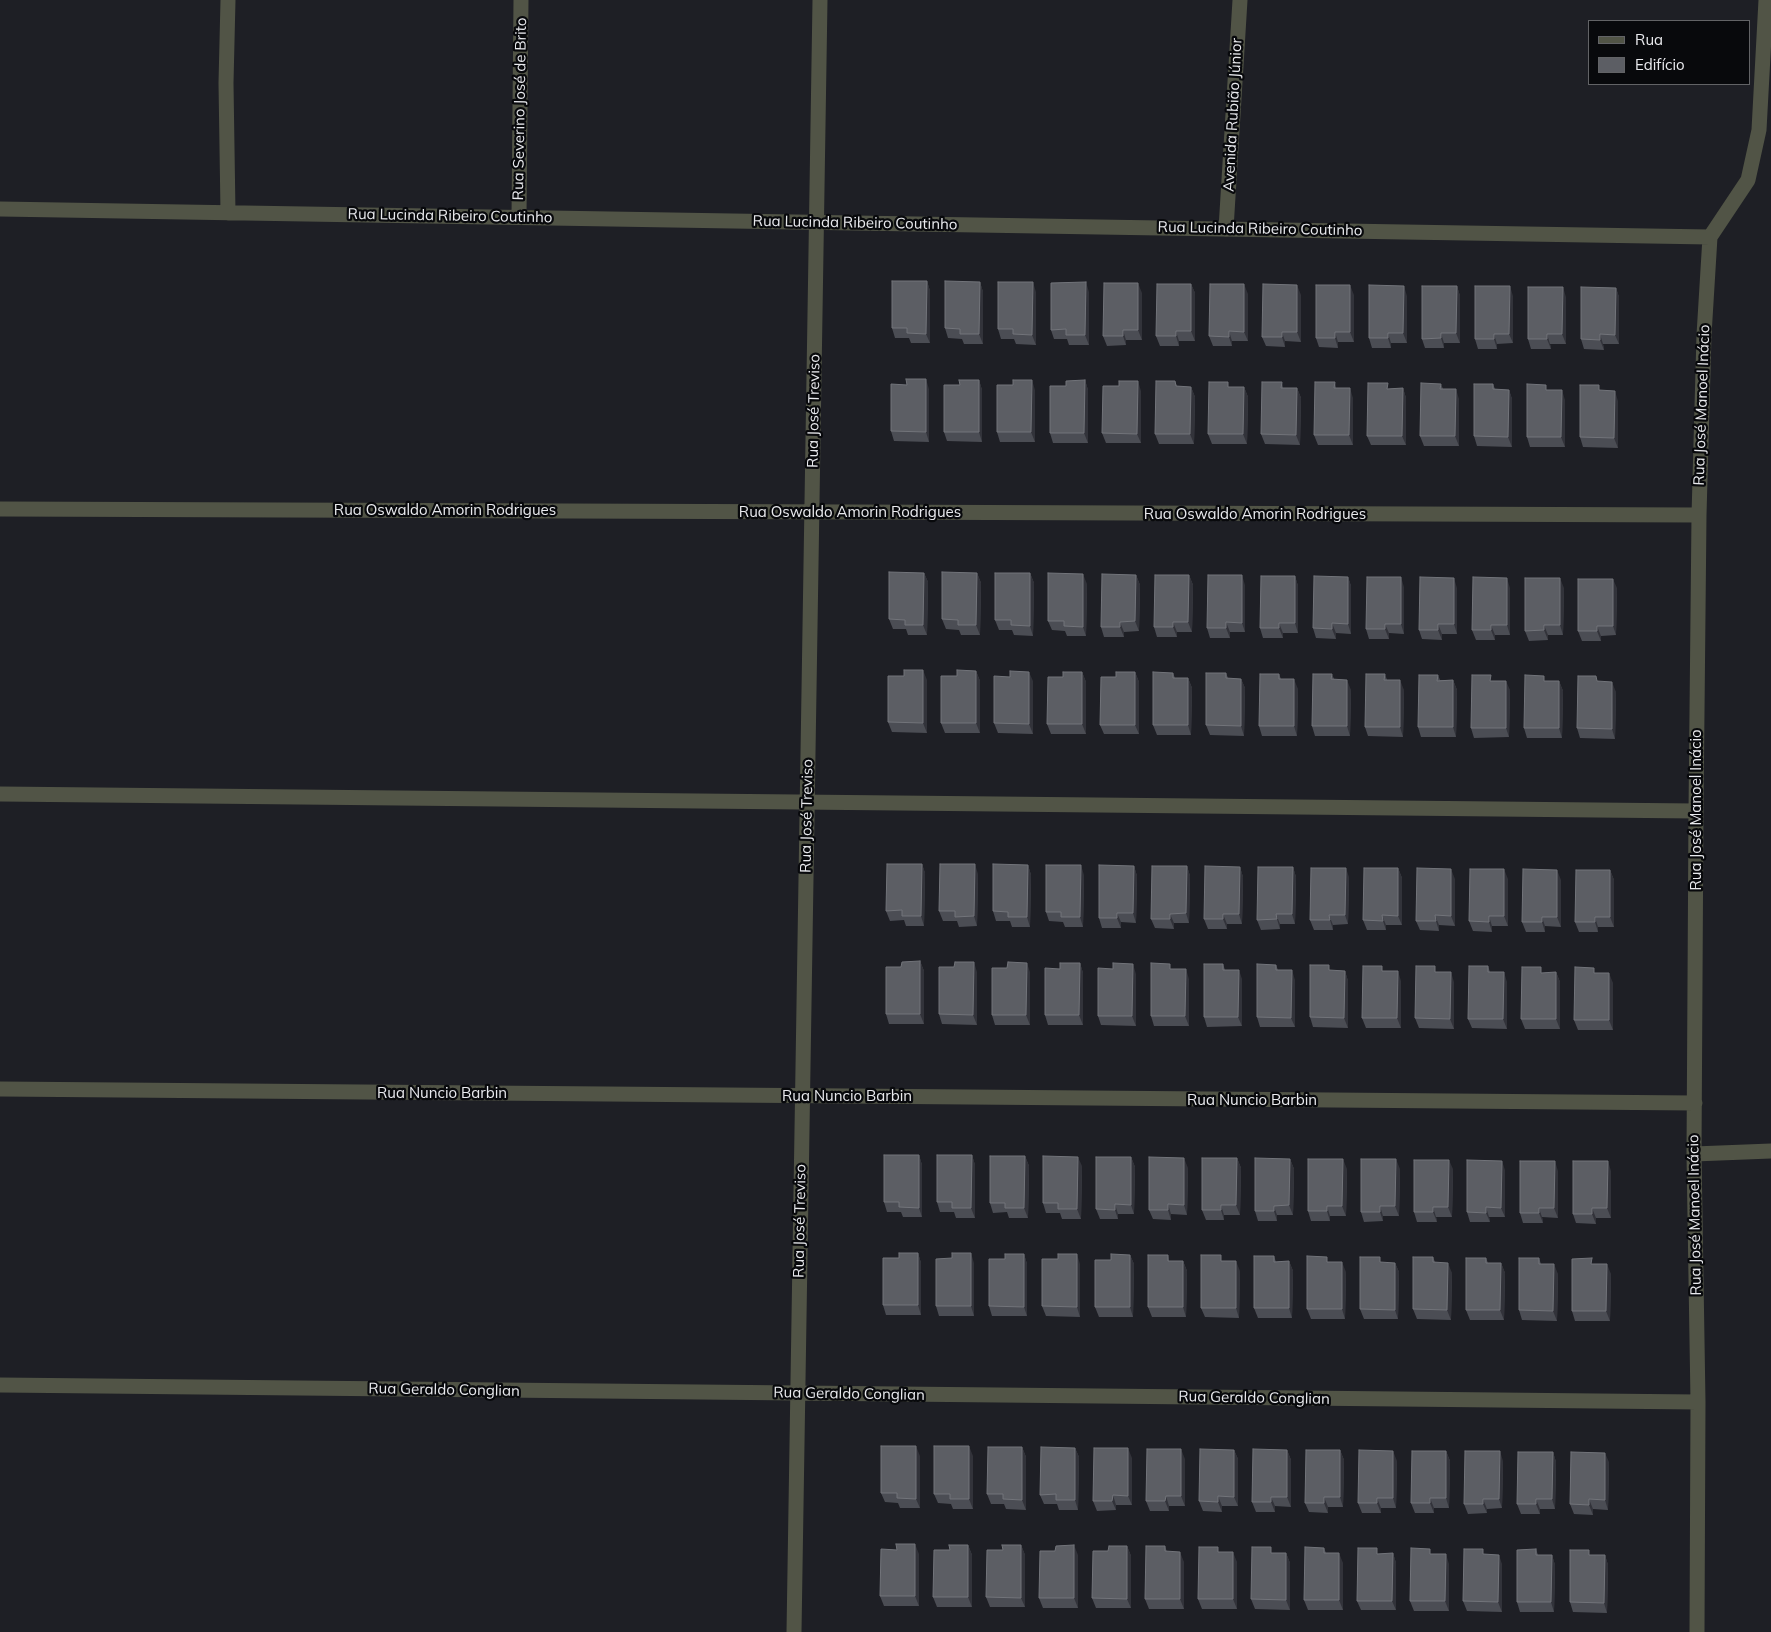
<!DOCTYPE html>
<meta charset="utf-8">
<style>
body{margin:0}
#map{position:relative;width:1771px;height:1632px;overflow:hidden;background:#1e1f25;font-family:Mulish,sans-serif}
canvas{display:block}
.legend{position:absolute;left:1588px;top:20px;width:162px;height:65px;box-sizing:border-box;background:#08090c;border:1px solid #626366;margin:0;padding:6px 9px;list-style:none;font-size:15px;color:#e9eaee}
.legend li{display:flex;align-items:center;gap:10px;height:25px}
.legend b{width:25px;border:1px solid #626366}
</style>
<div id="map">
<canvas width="1771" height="1632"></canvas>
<ul class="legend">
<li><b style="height:6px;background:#515446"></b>Rua</li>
<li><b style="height:14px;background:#5c5e64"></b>Edifício</li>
</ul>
</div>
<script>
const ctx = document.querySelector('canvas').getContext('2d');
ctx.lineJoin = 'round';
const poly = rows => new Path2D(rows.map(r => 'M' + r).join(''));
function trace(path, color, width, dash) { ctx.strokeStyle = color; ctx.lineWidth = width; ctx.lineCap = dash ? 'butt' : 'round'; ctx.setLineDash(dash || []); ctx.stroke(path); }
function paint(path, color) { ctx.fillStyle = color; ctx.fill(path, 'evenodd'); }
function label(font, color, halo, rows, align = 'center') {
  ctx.font = font + ' Mulish,sans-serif'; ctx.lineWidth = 4.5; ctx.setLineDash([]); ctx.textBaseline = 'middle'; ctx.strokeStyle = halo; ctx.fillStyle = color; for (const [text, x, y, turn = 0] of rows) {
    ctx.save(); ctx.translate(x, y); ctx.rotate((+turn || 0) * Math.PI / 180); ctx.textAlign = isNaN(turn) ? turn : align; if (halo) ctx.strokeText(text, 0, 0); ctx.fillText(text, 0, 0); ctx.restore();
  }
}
trace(poly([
 [0,209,1710,237],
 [228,213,226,83,228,0],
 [519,217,521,0],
 [0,509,1699,515],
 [0,794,1696,811],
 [0,1089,1695,1103],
 [1694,1154,1771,1151],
 [0,1385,1698,1402],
 [794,1632,820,0],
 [1697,1632,1698,1402,1694,1154,1696,811,1699,515,1704,335,1710,237,1748,180,1759,130,1766,0]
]), '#515446', 15);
trace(poly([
 [1226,229,1240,0]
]), '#515446', 15);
paint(poly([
 [927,281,930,291,930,343,911,343,909,338,895,338,892,328],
 [980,282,983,292,983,344,964,344,962,339,948,338,945,328],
 [1191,284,1195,293,1195,341,1179,341,1179,346,1160,346,1156,336],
 [1457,286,1460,296,1460,343,1444,343,1444,348,1425,348,1422,339],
 [1616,288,1619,297,1619,344,1603,344,1604,350,1584,349,1581,339],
 [1036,292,1036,345,1016,344,1014,339,1001,339,998,329],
 [1089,292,1089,345,1069,345,1067,339,1054,339,1051,330],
 [1142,293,1142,340,1126,340,1126,345,1107,346,1103,336],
 [1248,294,1248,341,1232,341,1232,346,1213,346,1209,336],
 [1301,295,1301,342,1285,341,1285,347,1266,346,1262,337],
 [1354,295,1354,342,1338,342,1338,348,1319,347,1316,338],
 [1407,296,1407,343,1391,343,1391,348,1372,348,1369,338],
 [1513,296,1513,343,1497,344,1497,349,1478,349,1475,339],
 [1566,297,1566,344,1550,344,1551,349,1531,349,1528,339],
 [979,380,982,390,982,442,947,441,944,432,960,385],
 [1085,380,1088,390,1088,443,1053,443,1050,433,1066,386],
 [1175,381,1177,386,1191,387,1195,397,1194,444,1159,444,1155,434],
 [1282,382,1283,388,1297,388,1301,398,1300,445,1265,444,1261,434],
 [1335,382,1336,388,1353,398,1353,445,1318,445,1314,435],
 [1441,384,1443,389,1459,399,1459,446,1424,446,1420,436],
 [1493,384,1495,389,1509,390,1512,399,1512,447,1477,446,1474,436],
 [1244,387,1248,397,1247,444,1212,444,1208,434],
 [1403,388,1406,398,1406,445,1371,445,1367,436,1389,389],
 [929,389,929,442,894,441,891,431],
 [1035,390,1035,442,1000,442,997,432],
 [1548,390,1565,400,1565,447,1530,447,1527,437],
 [1141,391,1141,443,1106,443,1102,433],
 [1618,401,1618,448,1583,447,1580,437],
 [924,573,928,582,927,635,908,635,906,629,893,629,889,619],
 [977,573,981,583,980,635,961,635,959,630,946,629,942,619],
 [1030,573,1034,583,1033,636,1014,635,1012,630,999,630,995,620],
 [1136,575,1140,585,1139,631,1124,632,1124,637,1104,637,1101,627],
 [1189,575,1193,585,1192,632,1177,632,1177,637,1157,637,1154,627],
 [1295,576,1298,586,1298,633,1283,633,1283,638,1263,638,1260,628],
 [1348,577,1351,586,1351,634,1336,633,1336,639,1316,638,1313,628],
 [1087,584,1086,636,1067,636,1065,631,1052,630,1048,621],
 [1245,585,1245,632,1230,632,1230,638,1210,638,1207,628],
 [1404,587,1404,634,1389,633,1389,639,1369,639,1366,629],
 [1457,588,1457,634,1442,634,1442,640,1422,639,1419,630],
 [1510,588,1510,635,1495,635,1495,640,1476,640,1472,630],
 [1564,588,1563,635,1548,635,1548,640,1529,641,1525,631],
 [1617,588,1616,635,1601,636,1601,641,1582,641,1578,631],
 [976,671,980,681,980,733,945,733,941,723,957,676],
 [1082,672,1086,682,1086,734,1051,734,1047,724,1063,677],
 [1135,672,1139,682,1139,734,1104,734,1100,725],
 [1173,673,1175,678,1188,678,1192,688,1191,735,1157,735,1153,725],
 [1226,673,1228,678,1241,679,1245,688,1244,736,1210,735,1206,725],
 [1279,674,1281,679,1298,689,1297,736,1262,736,1259,726],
 [1332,674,1334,679,1351,690,1350,736,1315,736,1312,726],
 [1385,674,1387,680,1404,690,1403,737,1368,736,1365,727],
 [1438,675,1440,680,1453,680,1457,690,1456,737,1421,737,1418,727],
 [927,680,927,733,892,732,888,722],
 [1033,681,1033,734,998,733,994,723],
 [1493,681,1510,690,1509,737,1474,738,1471,728],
 [1546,681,1559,681,1563,691,1562,738,1527,738,1524,728],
 [1598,681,1616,692,1615,739,1580,738,1577,728],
 [922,864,925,873,924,926,906,926,904,920,890,921,886,911],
 [1028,865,1031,875,1030,927,1012,927,1010,921,996,921,993,911],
 [1134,866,1137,876,1136,923,1121,922,1121,928,1102,928,1099,918],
 [1187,866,1190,876,1189,923,1174,923,1174,929,1155,928,1151,919],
 [1240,867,1243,877,1242,924,1227,924,1227,929,1208,929,1204,919],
 [1293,867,1296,877,1295,924,1280,924,1280,929,1261,930,1257,920],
 [1398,868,1402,878,1402,925,1386,925,1386,930,1367,930,1363,920],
 [1610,870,1614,880,1614,927,1598,927,1598,932,1579,932,1575,922],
 [978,874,977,926,959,927,957,921,943,921,939,911],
 [1084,875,1083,927,1065,927,1063,922,1049,921,1046,912],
 [1349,877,1348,924,1333,925,1333,930,1314,930,1310,920],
 [1455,879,1455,926,1439,925,1439,931,1420,930,1416,921],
 [1508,879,1508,926,1492,926,1492,932,1473,931,1469,921],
 [1561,880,1561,927,1545,926,1545,932,1526,932,1522,922],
 [920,961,924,971,924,1024,889,1024,886,1014],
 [1080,963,1083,973,1083,1025,1048,1025,1045,1015,1060,969],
 [1223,964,1225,970,1242,979,1242,1026,1207,1027,1204,1017],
 [1276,965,1278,970,1295,980,1295,1027,1260,1027,1257,1017],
 [1488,966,1490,972,1507,982,1507,1029,1472,1028,1468,1019],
 [1007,968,1030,972,1030,1025,995,1025,992,1015],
 [1345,971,1348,981,1348,1028,1313,1027,1310,1017],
 [977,972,977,1025,942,1024,939,1014],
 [1556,972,1560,982,1560,1029,1525,1029,1521,1019,1543,973],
 [1596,973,1613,983,1613,1030,1578,1030,1574,1020],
 [1136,974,1136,1026,1101,1025,1098,1016],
 [1189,979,1189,1026,1154,1026,1151,1016],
 [1401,981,1401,1028,1366,1028,1362,1018],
 [1454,982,1454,1029,1419,1028,1415,1018],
 [919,1155,922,1165,922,1217,903,1217,901,1212,887,1212,884,1202],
 [972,1155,975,1165,975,1218,956,1218,954,1212,940,1212,937,1202],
 [1025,1156,1029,1166,1028,1218,1009,1218,1007,1212,993,1213,990,1203],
 [1131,1157,1135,1167,1134,1214,1118,1214,1118,1219,1100,1219,1096,1209],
 [1237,1158,1241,1168,1240,1215,1224,1215,1224,1220,1206,1220,1202,1210],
 [1290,1159,1294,1169,1293,1215,1277,1215,1277,1221,1258,1221,1255,1211],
 [1082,1166,1081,1219,1062,1219,1060,1213,1046,1213,1043,1203],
 [1188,1168,1187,1215,1171,1214,1171,1220,1153,1219,1149,1210],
 [1347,1169,1346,1216,1330,1216,1330,1221,1311,1221,1308,1211],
 [1400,1169,1399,1216,1383,1216,1383,1221,1364,1222,1361,1212],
 [1453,1169,1452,1217,1436,1217,1437,1222,1417,1222,1414,1212],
 [1505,1170,1505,1217,1489,1217,1490,1222,1470,1222,1467,1212],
 [1558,1171,1558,1218,1542,1217,1543,1223,1523,1223,1520,1213],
 [1611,1171,1611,1218,1596,1218,1596,1224,1576,1223,1573,1214],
 [918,1253,921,1263,921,1315,886,1315,883,1305],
 [1024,1254,1027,1264,1027,1316,992,1316,989,1306,1005,1259],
 [1130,1255,1134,1264,1133,1317,1099,1317,1095,1307,1111,1260],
 [1168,1255,1169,1261,1183,1261,1187,1271,1186,1317,1152,1317,1148,1307],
 [1274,1256,1276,1262,1289,1261,1293,1271,1292,1318,1258,1318,1254,1308],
 [1433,1257,1435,1262,1452,1273,1451,1320,1417,1319,1413,1309],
 [1486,1258,1488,1263,1501,1263,1505,1273,1504,1320,1470,1320,1466,1310],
 [1539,1258,1541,1264,1558,1274,1557,1321,1522,1320,1519,1310],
 [974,1263,974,1316,939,1316,936,1306],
 [1395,1263,1399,1272,1398,1319,1364,1319,1360,1309],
 [1080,1264,1080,1317,1046,1316,1042,1306],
 [1594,1264,1611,1274,1610,1321,1575,1321,1572,1311],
 [1240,1271,1239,1318,1205,1317,1201,1308],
 [1346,1272,1345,1319,1311,1319,1307,1309],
 [1022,1447,1026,1457,1026,1510,1006,1509,1004,1504,991,1504,987,1494],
 [1075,1448,1079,1457,1078,1510,1059,1510,1057,1504,1044,1504,1040,1495],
 [1234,1450,1238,1459,1238,1506,1222,1506,1222,1512,1203,1511,1199,1501],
 [1287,1450,1291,1460,1291,1507,1275,1506,1275,1512,1256,1512,1252,1502],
 [1340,1450,1344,1460,1343,1507,1328,1507,1328,1513,1309,1512,1305,1503],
 [1446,1451,1450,1461,1449,1508,1434,1508,1434,1513,1415,1513,1411,1503],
 [1553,1452,1556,1462,1555,1509,1540,1509,1540,1514,1521,1514,1517,1504],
 [920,1456,920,1508,900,1508,898,1503,885,1502,881,1493],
 [973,1456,973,1509,953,1509,951,1504,938,1503,934,1494],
 [1132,1458,1132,1505,1116,1505,1116,1510,1097,1511,1093,1501],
 [1185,1459,1185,1506,1169,1506,1169,1511,1150,1511,1146,1501],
 [1397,1461,1396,1508,1381,1508,1381,1513,1362,1513,1358,1503],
 [1503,1461,1502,1508,1487,1509,1487,1513,1468,1514,1464,1504],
 [1609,1462,1608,1510,1593,1509,1593,1515,1574,1514,1570,1504],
 [968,1545,972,1555,972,1607,937,1607,933,1597,950,1550],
 [1021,1545,1025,1555,1025,1607,990,1607,986,1597,1003,1550],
 [1127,1546,1131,1556,1131,1608,1096,1608,1092,1598,1108,1551],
 [1165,1546,1167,1552,1184,1562,1184,1609,1149,1609,1145,1599],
 [1324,1548,1326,1553,1343,1563,1343,1610,1308,1610,1304,1600],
 [1536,1549,1538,1555,1552,1555,1555,1565,1554,1612,1520,1612,1517,1602],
 [1220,1552,1237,1562,1237,1609,1202,1609,1198,1599],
 [1273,1553,1286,1553,1290,1563,1290,1610,1255,1609,1251,1599],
 [1393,1553,1396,1563,1396,1610,1361,1610,1357,1601],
 [919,1554,919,1606,884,1606,880,1596],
 [1432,1554,1449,1564,1449,1611,1414,1611,1410,1601],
 [1485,1554,1502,1564,1502,1612,1467,1611,1463,1601],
 [1078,1555,1078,1608,1043,1608,1039,1598],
 [1605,1555,1608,1565,1607,1613,1573,1612,1570,1602]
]), '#4b4d54');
paint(poly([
 [927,281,930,291,930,343,926,334],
 [980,282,983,292,983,344,979,334],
 [1033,282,1036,292,1036,345,1032,335],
 [1086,282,1089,292,1089,345,1085,335],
 [1138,283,1142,293,1142,340,1138,330],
 [1191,284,1195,293,1195,341,1191,331],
 [1244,284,1248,294,1248,341,1244,332],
 [1297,285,1301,295,1301,342,1297,332],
 [1350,285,1354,295,1354,342,1350,332],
 [1404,286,1407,296,1407,343,1403,333],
 [1457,286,1460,296,1460,343,1456,333],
 [1510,286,1513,296,1513,343,1509,334],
 [1563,287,1566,297,1566,344,1562,334],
 [1616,288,1619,297,1619,344,1615,335],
 [1123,330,1126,340,1126,345,1123,336],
 [1176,331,1179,341,1179,346,1176,336],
 [1229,331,1232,341,1232,346,1229,337],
 [1282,332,1285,341,1285,347,1282,337],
 [1335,332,1338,342,1338,348,1335,338],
 [1388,333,1391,343,1391,348,1388,338],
 [1441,333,1444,343,1444,348,1441,338],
 [1494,334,1497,344,1497,349,1494,339],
 [1547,334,1550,344,1551,349,1547,339],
 [1600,334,1603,344,1604,350,1600,340],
 [926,379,929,389,929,442,926,432],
 [979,380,982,390,982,442,979,432],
 [1032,380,1035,390,1035,442,1031,432],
 [1085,380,1088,390,1088,443,1084,433],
 [1138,381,1141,391,1141,443,1137,434],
 [1191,387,1195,397,1194,444,1190,434],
 [1244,387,1248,397,1247,444,1243,434],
 [1297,388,1301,398,1300,445,1296,435],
 [1350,388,1353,398,1353,445,1349,435],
 [1403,388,1406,398,1406,445,1402,436],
 [1456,389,1459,399,1459,446,1455,436],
 [1509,390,1512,399,1512,447,1508,437],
 [1562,390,1565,400,1565,447,1561,437],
 [1615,391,1618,401,1618,448,1614,438],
 [924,573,928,582,927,635,923,625],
 [977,573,981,583,980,635,976,625],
 [1030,573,1034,583,1033,636,1030,626],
 [1083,574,1087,584,1086,636,1083,627],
 [1136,575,1140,585,1139,631,1135,621],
 [1189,575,1193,585,1192,632,1188,622],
 [1242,575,1245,585,1245,632,1242,623],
 [1295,576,1298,586,1298,633,1295,623],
 [1348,577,1351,586,1351,634,1348,624],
 [1401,577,1404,587,1404,634,1401,624],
 [1454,578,1457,588,1457,634,1454,624],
 [1507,578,1510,588,1510,635,1507,625],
 [1560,578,1564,588,1563,635,1560,625],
 [1613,579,1617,588,1616,635,1613,626],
 [1120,622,1124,632,1124,637,1120,627],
 [1173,622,1177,632,1177,637,1173,627],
 [1226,622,1230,632,1230,638,1226,628],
 [1279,623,1283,633,1283,638,1279,628],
 [1332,623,1336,633,1336,639,1332,629],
 [1385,624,1389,633,1389,639,1385,629],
 [1438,624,1442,634,1442,640,1438,630],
 [1491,625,1495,635,1495,640,1491,630],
 [1544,625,1548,635,1548,640,1544,630],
 [1597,626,1601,636,1601,641,1597,631],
 [923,670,927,680,927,733,923,723],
 [976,671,980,681,980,733,976,723],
 [1029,672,1033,681,1033,734,1029,724],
 [1082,672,1086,682,1086,734,1082,724],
 [1135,672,1139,682,1139,734,1135,725],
 [1188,678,1192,688,1191,735,1188,725],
 [1241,679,1245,688,1244,736,1241,726],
 [1294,679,1298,689,1297,736,1294,726],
 [1347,680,1351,690,1350,736,1347,726],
 [1400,680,1404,690,1403,737,1400,727],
 [1453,680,1457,690,1456,737,1453,727],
 [1506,681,1510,690,1509,737,1506,728],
 [1559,681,1563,691,1562,738,1559,728],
 [1612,682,1616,692,1615,739,1612,729],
 [922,864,925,873,924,926,921,916],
 [975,864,978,874,977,926,974,916],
 [1028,865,1031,875,1030,927,1027,917],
 [1081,865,1084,875,1083,927,1080,917],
 [1134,866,1137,876,1136,923,1133,913],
 [1187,866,1190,876,1189,923,1186,913],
 [1240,867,1243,877,1242,924,1239,914],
 [1293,867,1296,877,1295,924,1292,914],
 [1346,868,1349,877,1348,924,1345,915],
 [1398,868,1402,878,1402,925,1398,916],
 [1451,869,1455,879,1455,926,1451,916],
 [1504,869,1508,879,1508,926,1504,916],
 [1557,870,1561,880,1561,927,1557,917],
 [1610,870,1614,880,1614,927,1610,917],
 [1117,913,1121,922,1121,928,1117,918],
 [1170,914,1174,923,1174,929,1170,919],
 [1223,914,1227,924,1227,929,1223,919],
 [1276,914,1280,924,1280,929,1277,919],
 [1329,915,1333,925,1333,930,1330,920],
 [1382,915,1386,925,1386,930,1383,921],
 [1435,915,1439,925,1439,931,1436,921],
 [1489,916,1492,926,1492,932,1489,922],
 [1542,917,1545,926,1545,932,1542,922],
 [1595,917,1598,927,1598,932,1595,922],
 [920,961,924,971,924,1024,920,1014],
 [974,962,977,972,977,1025,973,1015],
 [1027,963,1030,972,1030,1025,1026,1015],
 [1080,963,1083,973,1083,1025,1079,1015],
 [1133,964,1136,974,1136,1026,1132,1016],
 [1186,969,1189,979,1189,1026,1185,1016],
 [1239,970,1242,979,1242,1026,1238,1017],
 [1292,970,1295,980,1295,1027,1291,1018],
 [1345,971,1348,981,1348,1028,1344,1018],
 [1398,971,1401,981,1401,1028,1397,1018],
 [1451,972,1454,982,1454,1029,1450,1019],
 [1504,972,1507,982,1507,1029,1503,1019],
 [1556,972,1560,982,1560,1029,1556,1019],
 [1609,973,1613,983,1613,1030,1609,1020],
 [919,1155,922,1165,922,1217,919,1208],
 [972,1155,975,1165,975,1218,971,1208],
 [1025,1156,1029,1166,1028,1218,1024,1208],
 [1078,1157,1082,1166,1081,1219,1077,1209],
 [1131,1157,1135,1167,1134,1214,1131,1205],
 [1184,1158,1188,1168,1187,1215,1184,1205],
 [1237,1158,1241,1168,1240,1215,1236,1205],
 [1290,1159,1294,1169,1293,1215,1289,1205],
 [1343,1159,1347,1169,1346,1216,1342,1206],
 [1396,1159,1400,1169,1399,1216,1395,1206],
 [1449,1160,1453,1169,1452,1217,1448,1207],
 [1502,1161,1505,1170,1505,1217,1501,1208],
 [1555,1161,1558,1171,1558,1218,1554,1208],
 [1608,1161,1611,1171,1611,1218,1607,1208],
 [1115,1204,1118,1214,1118,1219,1115,1210],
 [1168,1204,1171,1214,1171,1220,1168,1210],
 [1221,1205,1224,1215,1224,1220,1221,1210],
 [1274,1206,1277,1215,1277,1221,1274,1211],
 [1327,1206,1330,1216,1330,1221,1327,1211],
 [1380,1206,1383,1216,1383,1221,1380,1212],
 [1433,1207,1436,1217,1437,1222,1433,1212],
 [1486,1207,1489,1217,1490,1222,1486,1213],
 [1539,1208,1542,1217,1543,1223,1539,1213],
 [1592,1208,1596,1218,1596,1224,1592,1214],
 [918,1253,921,1263,921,1315,918,1305],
 [971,1253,974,1263,974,1316,971,1306],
 [1024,1254,1027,1264,1027,1316,1024,1307],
 [1077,1254,1080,1264,1080,1317,1077,1307],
 [1130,1255,1134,1264,1133,1317,1130,1307],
 [1183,1261,1187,1271,1186,1317,1183,1307],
 [1236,1261,1240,1271,1239,1318,1236,1308],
 [1289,1261,1293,1271,1292,1318,1289,1308],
 [1342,1262,1346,1272,1345,1319,1342,1309],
 [1395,1263,1399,1272,1398,1319,1395,1310],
 [1448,1263,1452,1273,1451,1320,1447,1310],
 [1501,1263,1505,1273,1504,1320,1500,1310],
 [1554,1264,1558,1274,1557,1321,1553,1311],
 [1607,1264,1611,1274,1610,1321,1606,1311],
 [916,1446,920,1456,920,1508,916,1499],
 [969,1446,973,1456,973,1509,969,1499],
 [1022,1447,1026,1457,1026,1510,1022,1500],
 [1075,1448,1079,1457,1078,1510,1075,1500],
 [1128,1448,1132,1458,1132,1505,1128,1496],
 [1181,1449,1185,1459,1185,1506,1181,1496],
 [1234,1450,1238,1459,1238,1506,1234,1497],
 [1287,1450,1291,1460,1291,1507,1287,1497],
 [1340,1450,1344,1460,1343,1507,1340,1497],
 [1393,1451,1397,1461,1396,1508,1393,1498],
 [1446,1451,1450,1461,1449,1508,1446,1498],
 [1500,1451,1503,1461,1502,1508,1499,1499],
 [1553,1452,1556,1462,1555,1509,1552,1499],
 [1605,1453,1609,1462,1608,1510,1605,1500],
 [1113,1495,1116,1505,1116,1510,1112,1501],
 [1166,1496,1169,1506,1169,1511,1165,1501],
 [1218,1496,1222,1506,1222,1512,1218,1502],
 [1271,1497,1275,1506,1275,1512,1271,1502],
 [1324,1497,1328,1507,1328,1513,1324,1503],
 [1377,1498,1381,1508,1381,1513,1377,1503],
 [1430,1498,1434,1508,1434,1513,1430,1503],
 [1483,1499,1487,1509,1487,1513,1483,1504],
 [1536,1499,1540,1509,1540,1514,1536,1504],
 [1589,1499,1593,1509,1593,1515,1589,1505],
 [915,1544,919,1554,919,1606,915,1596],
 [968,1545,972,1555,972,1607,968,1597],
 [1021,1545,1025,1555,1025,1607,1021,1598],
 [1074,1545,1078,1555,1078,1608,1074,1598],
 [1127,1546,1131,1556,1131,1608,1127,1599],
 [1180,1552,1184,1562,1184,1609,1180,1599],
 [1233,1552,1237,1562,1237,1609,1233,1599],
 [1286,1553,1290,1563,1290,1610,1286,1600],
 [1339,1553,1343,1563,1343,1610,1339,1600],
 [1393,1553,1396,1563,1396,1610,1392,1601],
 [1446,1554,1449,1564,1449,1611,1445,1601],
 [1499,1555,1502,1564,1502,1612,1498,1602],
 [1552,1555,1555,1565,1554,1612,1551,1602],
 [1605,1555,1608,1565,1607,1613,1604,1603]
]), '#32333a');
const building = poly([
 [892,281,927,281,926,334,907,333,907,328,892,328,892,281],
 [945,281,980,282,979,334,960,334,960,329,945,328,945,281],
 [998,282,1033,282,1032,335,1013,334,1013,329,998,329,998,282],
 [1086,282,1085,335,1066,335,1066,329,1051,330,1051,283,1086,282],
 [1104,283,1138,283,1138,330,1123,330,1123,336,1103,336,1104,283],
 [1157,284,1191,284,1191,331,1176,331,1176,336,1156,336,1157,284],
 [1210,284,1244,284,1244,332,1229,331,1229,337,1209,336,1210,284],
 [1263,284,1297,285,1297,332,1282,332,1282,337,1262,337,1263,284],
 [1316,285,1350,285,1350,332,1335,332,1335,338,1316,338,1316,285],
 [1369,285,1404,286,1403,333,1388,333,1388,338,1369,338,1369,285],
 [1422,286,1457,286,1456,333,1441,333,1441,338,1422,339,1422,286],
 [1475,286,1510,286,1509,334,1494,334,1494,339,1475,339,1475,286],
 [1528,287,1563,287,1562,334,1547,334,1547,339,1528,339,1528,287],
 [1581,287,1616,288,1615,335,1600,334,1600,340,1581,339,1581,287],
 [906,379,926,379,926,432,891,431,891,384,907,385,906,379],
 [959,380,979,380,979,432,944,432,944,385,960,385,959,380],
 [1013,380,1032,380,1031,432,997,432,997,385,1013,385,1013,380],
 [1085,380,1084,433,1050,433,1050,386,1066,386,1066,381,1085,380],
 [1119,381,1138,381,1137,434,1102,433,1103,386,1119,386,1119,381],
 [1156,381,1175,381,1176,386,1191,387,1190,434,1155,434,1156,381],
 [1209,382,1228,382,1228,387,1244,387,1243,434,1208,434,1209,382],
 [1262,382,1282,382,1281,388,1297,388,1296,435,1261,434,1262,382],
 [1315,382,1335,382,1334,388,1350,388,1349,435,1314,435,1315,382],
 [1368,383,1388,383,1387,389,1403,388,1402,436,1367,436,1368,383],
 [1421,383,1441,384,1440,389,1456,389,1455,436,1420,436,1421,383],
 [1474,384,1493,384,1493,389,1509,390,1508,437,1474,436,1474,384],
 [1527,384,1546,385,1546,390,1562,390,1561,437,1527,437,1527,384],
 [1580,385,1599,385,1599,390,1615,391,1614,438,1580,437,1580,385],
 [889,572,924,573,923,625,905,625,905,620,889,619,889,572],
 [942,572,977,573,976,625,958,625,958,620,942,619,942,572],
 [995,573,1030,573,1030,626,1011,625,1011,620,995,620,995,573],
 [1048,573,1083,574,1083,627,1064,626,1064,621,1048,621,1048,573],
 [1102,574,1136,575,1135,621,1120,622,1120,627,1101,627,1102,574],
 [1155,575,1189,575,1188,622,1173,622,1173,627,1154,627,1155,575],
 [1208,575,1242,575,1242,623,1226,622,1226,628,1207,628,1208,575],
 [1261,576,1295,576,1295,623,1279,623,1279,628,1260,628,1261,576],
 [1314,576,1348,577,1348,624,1332,623,1332,629,1313,628,1314,576],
 [1367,577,1401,577,1401,624,1385,624,1385,629,1366,629,1367,577],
 [1420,577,1454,578,1454,624,1438,624,1438,630,1419,630,1420,577],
 [1473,577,1507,578,1507,625,1491,625,1491,630,1472,630,1473,577],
 [1525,578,1560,578,1560,625,1544,625,1544,630,1525,631,1525,578],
 [1578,579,1613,579,1613,626,1597,626,1597,631,1578,631,1578,579],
 [904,670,923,670,923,723,888,722,888,676,904,676,904,670],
 [957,670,976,671,976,723,941,723,941,676,957,676,957,670],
 [1010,671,1029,672,1029,724,994,723,994,676,1010,677,1010,671],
 [1063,672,1082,672,1082,724,1047,724,1048,677,1063,677,1063,672],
 [1116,672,1135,672,1135,725,1100,725,1101,677,1116,677,1116,672],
 [1153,672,1173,673,1173,678,1188,678,1188,725,1153,725,1153,672],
 [1206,673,1226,673,1226,678,1241,679,1241,726,1206,725,1206,673],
 [1260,674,1279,674,1279,679,1294,679,1294,726,1259,726,1260,674],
 [1313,674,1332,674,1331,679,1347,680,1347,726,1312,726,1313,674],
 [1366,674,1385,674,1384,680,1400,680,1400,727,1365,727,1366,674],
 [1419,675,1438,675,1437,681,1453,680,1453,727,1418,727,1419,675],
 [1472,675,1491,675,1490,681,1506,681,1506,728,1471,728,1472,675],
 [1525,675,1544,676,1544,681,1559,681,1559,728,1524,728,1525,675],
 [1578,676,1596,676,1597,681,1612,682,1612,729,1577,728,1578,676],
 [887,864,922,864,921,916,902,916,902,910,886,911,887,864],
 [940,864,975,864,974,916,955,917,955,911,939,911,940,864],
 [993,864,1028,865,1027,917,1008,917,1008,912,993,911,993,864],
 [1046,865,1081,865,1080,917,1061,917,1061,912,1046,912,1046,865],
 [1099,865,1134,866,1133,913,1117,913,1117,918,1099,918,1099,865],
 [1152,866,1187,866,1186,913,1170,914,1170,919,1151,919,1152,866],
 [1205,866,1240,867,1239,914,1223,914,1223,919,1204,919,1205,866],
 [1258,867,1293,867,1292,914,1276,914,1277,919,1257,920,1258,867],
 [1311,868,1346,868,1345,915,1329,915,1330,920,1310,920,1311,868],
 [1364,868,1398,868,1398,916,1382,915,1383,921,1363,920,1364,868],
 [1417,868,1451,869,1451,916,1435,915,1436,921,1416,921,1417,868],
 [1470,869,1504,869,1504,916,1489,916,1489,922,1469,921,1470,869],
 [1523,869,1557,870,1557,917,1542,917,1542,922,1522,922,1523,869],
 [1576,870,1610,870,1610,917,1595,917,1595,922,1575,922,1576,870],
 [920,961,920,1014,886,1014,886,967,901,967,902,962,920,961],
 [955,962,974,962,973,1015,939,1014,939,967,954,967,955,962],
 [1008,962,1027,963,1026,1015,992,1015,992,968,1007,968,1008,962],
 [1060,963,1080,963,1079,1015,1045,1015,1045,968,1060,969,1060,963],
 [1113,963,1133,964,1132,1016,1098,1016,1098,968,1113,969,1113,963],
 [1151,963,1170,964,1170,969,1186,969,1185,1016,1151,1016,1151,963],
 [1204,964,1223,964,1223,970,1239,970,1238,1017,1204,1017,1204,964],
 [1257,964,1276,965,1276,970,1292,970,1291,1018,1257,1017,1257,964],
 [1310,965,1329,965,1329,970,1345,971,1344,1018,1310,1017,1310,965],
 [1363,966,1382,966,1382,971,1398,971,1397,1018,1362,1018,1363,966],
 [1416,966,1435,966,1435,972,1451,972,1450,1019,1415,1018,1416,966],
 [1469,966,1488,966,1488,972,1504,972,1503,1019,1468,1019,1469,966],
 [1522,967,1541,967,1541,973,1556,972,1556,1019,1521,1019,1522,967],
 [1575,967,1594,968,1594,973,1609,973,1609,1020,1574,1020,1575,967],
 [884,1155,919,1155,919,1208,899,1207,899,1202,884,1202,884,1155],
 [937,1155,972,1155,971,1208,952,1208,952,1202,937,1202,937,1155],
 [990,1156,1025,1156,1024,1208,1005,1208,1005,1203,990,1203,990,1156],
 [1043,1156,1078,1157,1077,1209,1058,1209,1058,1203,1043,1203,1043,1156],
 [1096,1157,1131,1157,1131,1205,1115,1204,1115,1210,1096,1209,1096,1157],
 [1149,1157,1184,1158,1184,1205,1168,1204,1168,1210,1149,1210,1149,1157],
 [1202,1158,1237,1158,1236,1205,1221,1205,1221,1210,1202,1210,1202,1158],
 [1255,1158,1290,1159,1289,1205,1274,1206,1274,1211,1255,1211,1255,1158],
 [1308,1159,1343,1159,1342,1206,1327,1206,1327,1211,1308,1211,1308,1159],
 [1361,1159,1396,1159,1395,1206,1380,1206,1380,1212,1361,1212,1361,1159],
 [1414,1160,1449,1160,1448,1207,1433,1207,1433,1212,1414,1212,1414,1160],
 [1467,1160,1502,1161,1501,1208,1486,1207,1486,1213,1467,1212,1467,1160],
 [1520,1161,1555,1161,1554,1208,1539,1208,1539,1213,1520,1213,1520,1161],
 [1573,1161,1608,1161,1607,1208,1592,1208,1592,1214,1573,1214,1573,1161],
 [899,1253,918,1253,918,1305,883,1305,883,1258,899,1258,899,1253],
 [952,1253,971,1253,971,1306,936,1306,936,1259,952,1258,952,1253],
 [1005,1254,1024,1254,1024,1307,989,1306,989,1259,1005,1259,1005,1254],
 [1058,1254,1077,1254,1077,1307,1042,1306,1042,1259,1058,1259,1058,1254],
 [1111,1254,1130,1255,1130,1307,1095,1307,1095,1260,1111,1260,1111,1254],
 [1148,1255,1168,1255,1168,1261,1183,1261,1183,1307,1148,1307,1148,1255],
 [1201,1255,1221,1255,1221,1261,1236,1261,1236,1308,1201,1308,1201,1255],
 [1254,1256,1274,1256,1274,1262,1289,1261,1289,1308,1254,1308,1254,1256],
 [1307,1256,1327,1257,1327,1262,1342,1262,1342,1309,1307,1309,1307,1256],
 [1360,1257,1380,1257,1380,1262,1395,1263,1395,1310,1360,1309,1360,1257],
 [1413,1257,1433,1257,1433,1262,1448,1263,1447,1310,1413,1309,1413,1257],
 [1466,1258,1486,1258,1486,1263,1501,1263,1500,1310,1466,1310,1466,1258],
 [1519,1258,1539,1258,1539,1264,1554,1264,1553,1311,1519,1310,1519,1258],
 [1592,1258,1591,1264,1607,1264,1606,1311,1572,1311,1572,1259,1592,1258],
 [881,1446,916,1446,916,1499,897,1498,897,1493,881,1493,881,1446],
 [934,1446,969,1446,969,1499,950,1499,950,1494,934,1494,934,1446],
 [988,1447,1022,1447,1022,1500,1003,1499,1003,1494,987,1494,988,1447],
 [1041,1447,1075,1448,1075,1500,1056,1500,1056,1494,1040,1495,1041,1447],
 [1094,1448,1128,1448,1128,1496,1113,1495,1112,1501,1093,1501,1094,1448],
 [1147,1449,1181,1449,1181,1496,1166,1496,1165,1501,1146,1501,1147,1449],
 [1200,1449,1234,1450,1234,1497,1218,1496,1218,1502,1199,1501,1200,1449],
 [1253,1449,1287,1450,1287,1497,1271,1497,1271,1502,1252,1502,1253,1449],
 [1306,1450,1340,1450,1340,1497,1324,1497,1324,1503,1305,1503,1306,1450],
 [1359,1450,1393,1451,1393,1498,1377,1498,1377,1503,1358,1503,1359,1450],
 [1412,1451,1446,1451,1446,1498,1430,1498,1430,1503,1411,1503,1412,1451],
 [1465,1451,1500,1451,1499,1499,1483,1499,1483,1504,1464,1504,1465,1451],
 [1518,1452,1553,1452,1552,1499,1536,1499,1536,1504,1517,1504,1518,1452],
 [1571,1452,1605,1453,1605,1500,1589,1499,1589,1505,1570,1504,1571,1452],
 [896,1544,915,1544,915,1596,880,1596,881,1549,897,1550,896,1544],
 [949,1545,968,1545,968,1597,933,1597,934,1550,950,1550,949,1545],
 [1002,1545,1021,1545,1021,1598,986,1597,987,1550,1003,1550,1002,1545],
 [1074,1545,1074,1598,1039,1598,1040,1551,1055,1551,1056,1546,1074,1545],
 [1109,1546,1127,1546,1127,1599,1092,1598,1093,1551,1108,1551,1109,1546],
 [1146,1546,1165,1546,1165,1551,1180,1552,1180,1599,1145,1599,1146,1546],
 [1199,1547,1218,1547,1218,1552,1233,1552,1233,1599,1198,1599,1199,1547],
 [1252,1547,1271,1547,1271,1553,1286,1553,1286,1600,1251,1599,1252,1547],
 [1305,1547,1324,1548,1324,1553,1339,1553,1339,1600,1304,1600,1305,1547],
 [1358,1548,1377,1548,1377,1554,1393,1553,1392,1601,1357,1601,1358,1548],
 [1411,1548,1430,1549,1430,1554,1446,1554,1445,1601,1410,1601,1411,1548],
 [1464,1549,1483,1549,1483,1554,1499,1555,1498,1602,1463,1601,1464,1549],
 [1536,1549,1536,1555,1552,1555,1551,1602,1517,1602,1517,1550,1536,1549],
 [1570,1550,1589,1550,1589,1555,1605,1555,1604,1603,1570,1602,1570,1550]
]);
paint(building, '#5c5e64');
trace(building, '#72747a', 1);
label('15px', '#e9eaee', '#08090c', [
 ["Rua Severino José de Brito",520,109,-89],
 ["Avenida Rubião Júnior",1233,115,-87],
 ["Rua Lucinda Ribeiro Coutinho",450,216,1],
 ["Rua Lucinda Ribeiro Coutinho",855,223,1],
 ["Rua Lucinda Ribeiro Coutinho",1260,229,1],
 ["Rua José Manoel Inácio",1702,405,-88],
 ["Rua José Treviso",814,411,-89],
 ["Rua Oswaldo Amorin Rodrigues",445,510],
 ["Rua Oswaldo Amorin Rodrigues",850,512],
 ["Rua Oswaldo Amorin Rodrigues",1255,514],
 ["Rua José Manoel Inácio",1696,810,-90],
 ["Rua José Treviso",807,816,-89],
 ["Rua Nuncio Barbin",442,1093],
 ["Rua Nuncio Barbin",847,1096],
 ["Rua Nuncio Barbin",1252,1100],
 ["Rua José Manoel Inácio",1695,1215,-91],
 ["Rua José Treviso",800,1221,-89],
 ["Rua Geraldo Conglian",444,1390,1],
 ["Rua Geraldo Conglian",849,1394,1],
 ["Rua Geraldo Conglian",1254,1398,1]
]);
</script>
